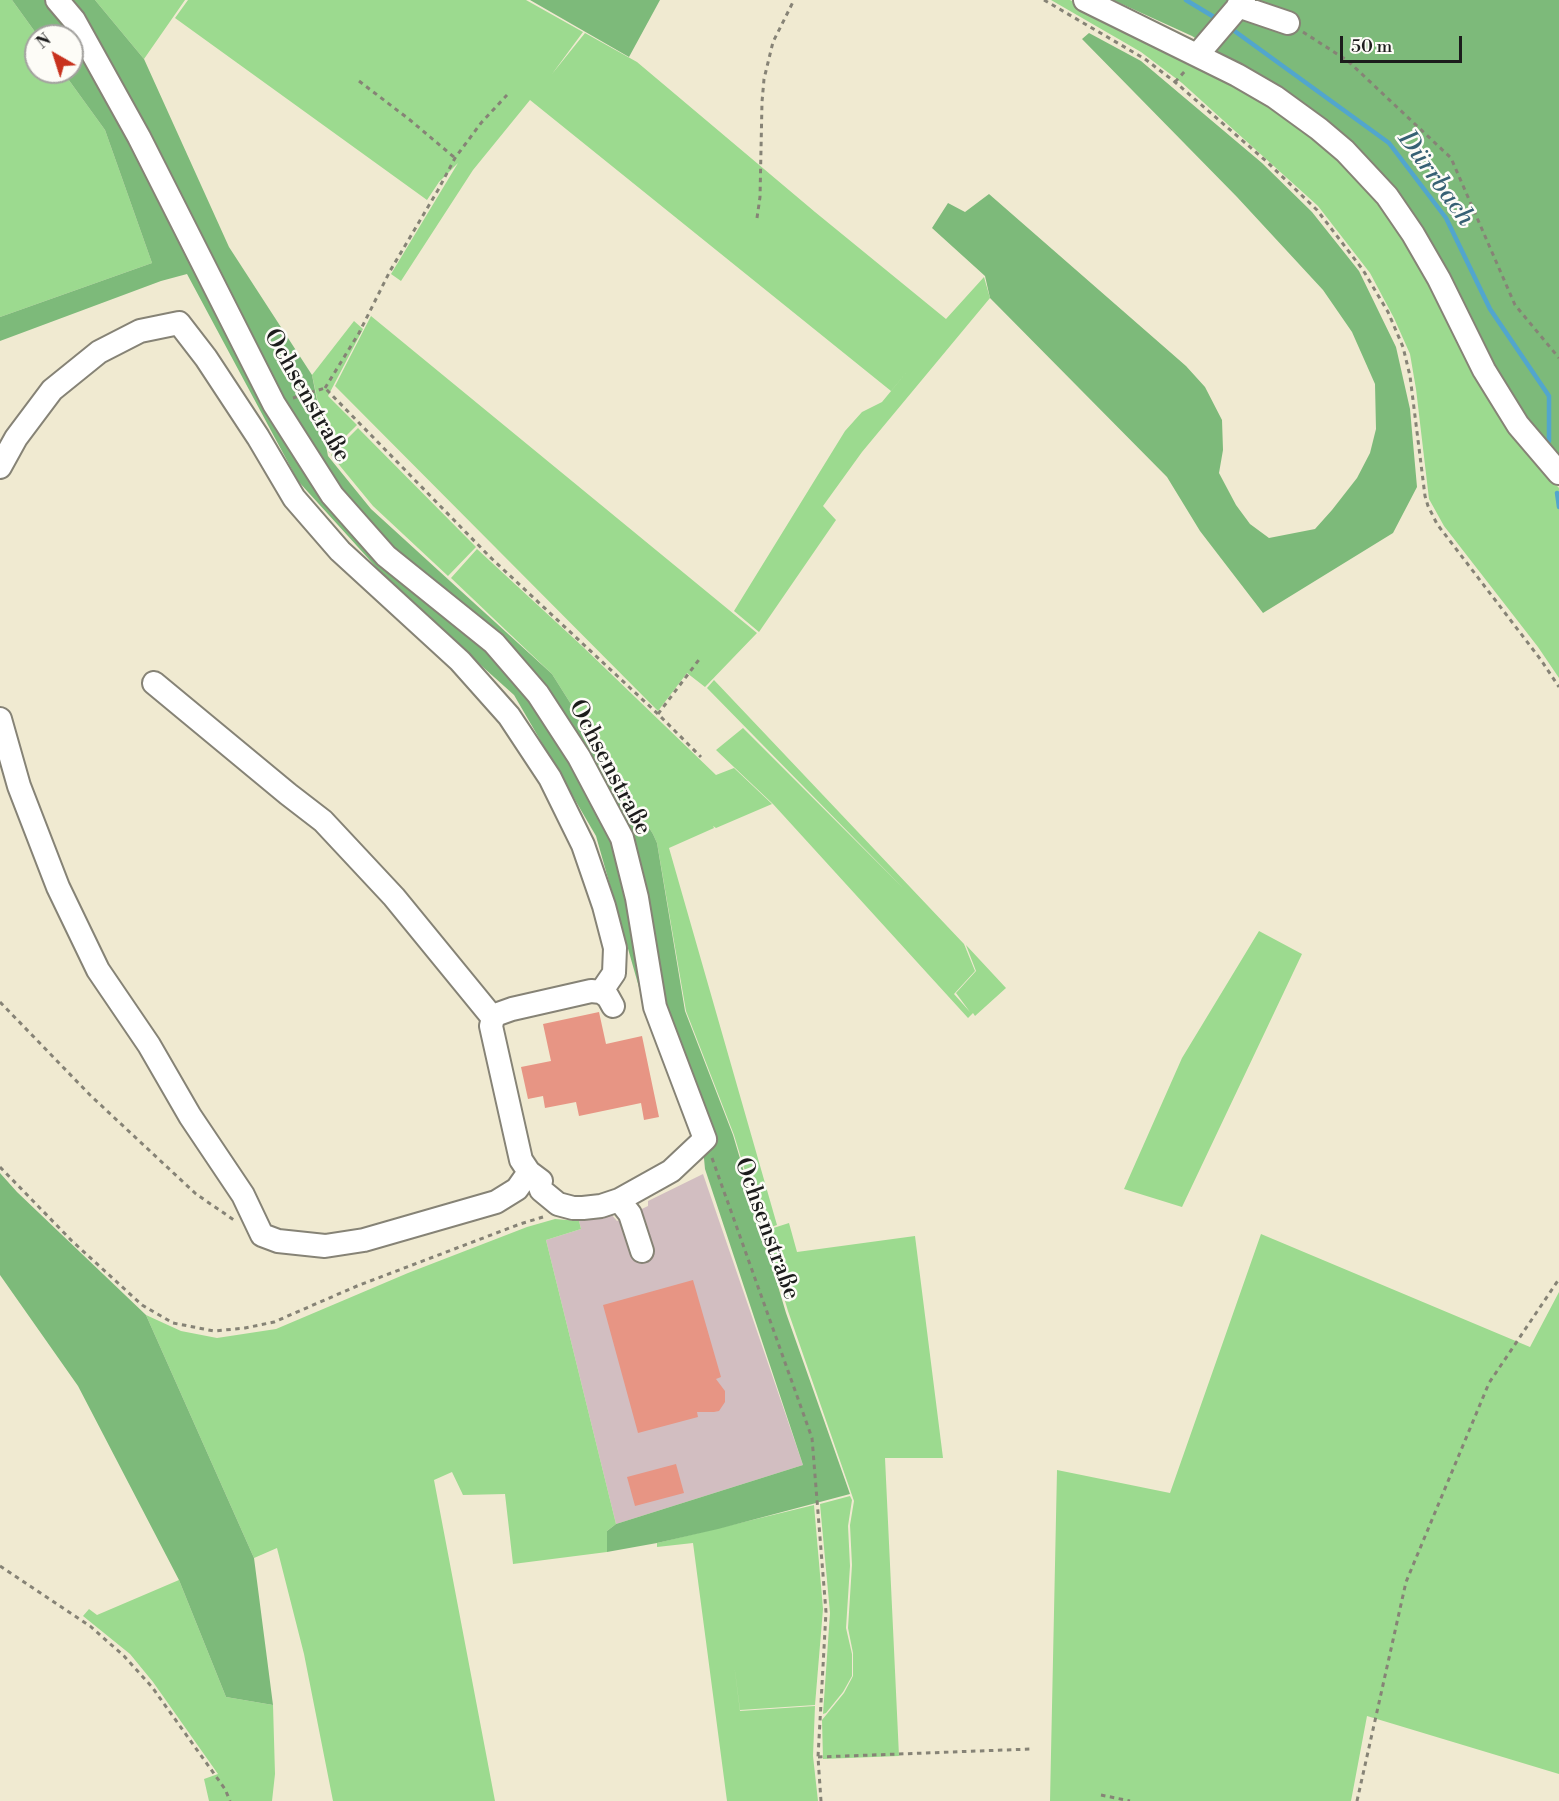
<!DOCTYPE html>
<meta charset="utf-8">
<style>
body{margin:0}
#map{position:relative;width:1559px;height:1801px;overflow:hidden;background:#f0ead1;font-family:"Libre Bodoni",serif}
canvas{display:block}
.north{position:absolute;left:24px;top:24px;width:60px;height:60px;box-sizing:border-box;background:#fdfcf7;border:2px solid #a3a29f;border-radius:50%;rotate:321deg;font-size:16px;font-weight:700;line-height:24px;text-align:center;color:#1c1c1c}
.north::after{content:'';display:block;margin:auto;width:21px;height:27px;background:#c8321e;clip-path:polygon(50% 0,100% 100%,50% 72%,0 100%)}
.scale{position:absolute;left:1340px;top:36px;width:122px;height:27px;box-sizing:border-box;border:3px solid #1c1c1c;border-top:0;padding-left:8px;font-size:18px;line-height:21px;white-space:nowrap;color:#1c1c1c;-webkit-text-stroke:4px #fdfcf7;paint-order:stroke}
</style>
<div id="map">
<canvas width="1559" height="1801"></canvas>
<div class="north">N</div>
<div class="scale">50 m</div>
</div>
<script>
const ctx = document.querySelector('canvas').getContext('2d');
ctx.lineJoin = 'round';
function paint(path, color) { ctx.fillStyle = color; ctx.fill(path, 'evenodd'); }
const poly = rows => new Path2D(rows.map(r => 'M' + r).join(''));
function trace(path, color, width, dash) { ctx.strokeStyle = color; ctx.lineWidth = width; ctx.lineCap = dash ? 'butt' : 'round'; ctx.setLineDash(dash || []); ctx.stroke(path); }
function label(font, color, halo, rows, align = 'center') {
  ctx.font = font + ' "Libre Bodoni",serif'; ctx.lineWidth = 5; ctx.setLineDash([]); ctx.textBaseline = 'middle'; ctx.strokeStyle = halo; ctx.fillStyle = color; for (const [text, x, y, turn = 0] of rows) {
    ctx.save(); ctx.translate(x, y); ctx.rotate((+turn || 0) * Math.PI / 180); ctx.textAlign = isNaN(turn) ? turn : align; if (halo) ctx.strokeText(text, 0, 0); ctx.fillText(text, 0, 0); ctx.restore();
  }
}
paint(poly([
 [703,1174,803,1465,616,1524,546,1240,581,1229,579,1221,611,1214,617,1221,648,1206,648,1201]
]), '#d2bec1');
paint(poly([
 [0,0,12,0,38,36,36,36,36,72,63,72,105,130,152,263,0,317],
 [95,0,185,0,144,59],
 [188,0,526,0,583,32,552,74,585,33,637,62,815,212,946,319,984,277,990,298,862,452,823,506,836,520,759,632,734,611,845,431,862,412,882,402,915,362,891,391,530,100,473,170,401,281,391,274,458,163,439,182,427,200,175,18],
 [1051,0,1070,0,1198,62,1287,114,1354,171,1409,239,1516,439,1559,488,1559,678,1538,647,1444,526,1429,499,1416,389,1410,354,1394,318,1370,273,1318,206,1182,83,1141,52],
 [371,316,757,633,705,687,687,673,658,711,335,386],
 [354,321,363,329,328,396,357,425,329,453,312,375],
 [358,428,476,547,448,576,373,506,331,455],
 [477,549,582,646,716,775,734,768,772,804,716,828,713,826,714,828,669,848,777,1225,763,1230,734,1135,686,1011,657,843,653,834,552,674,451,578],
 [714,680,964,944,975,971,954,994,970,1012,956,993,976,971,966,945,1006,988,975,1016,973,1013,968,1018,773,804,716,750,743,728,903,888,707,688],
 [1259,931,1302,954,1182,1207,1124,1189,1182,1058],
 [555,1219,579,1221,581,1229,546,1240,616,1524,607,1531,607,1552,513,1564,505,1494,463,1495,452,1472,434,1480,495,1801,333,1801,304,1654,277,1548,254,1558,146,1315,181,1331,217,1338,276,1329,408,1273,527,1227],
 [789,1223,797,1252,915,1236,943,1458,885,1458,899,1756,823,1759,822,1720,844,1693,853,1676,853,1653,848,1628,852,1565,850,1525,854,1501,788,1311,764,1231],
 [1261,1234,1530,1347,1559,1292,1559,1774,1367,1716,1351,1801,1050,1801,1057,1470,1170,1493],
 [850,1496,852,1500,848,1526,850,1566,846,1628,852,1654,852,1676,843,1692,826,1713,823,1714,830,1613,820,1504],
 [814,1505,823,1609,815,1705,740,1710,734,1663,740,1711,815,1706,813,1756,818,1801,727,1801,693,1543,657,1547,657,1543],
 [179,1580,226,1697,273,1705,275,1774,272,1801,209,1801,204,1779,218,1774,153,1682,130,1654,83,1616,89,1609,97,1615]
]), '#9cda8f');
paint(poly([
 [12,0,95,0,144,59,229,247,312,375,328,456,371,509,552,674,653,834,657,843,685,1011,733,1135,786,1313,850,1494,718,1529,657,1543,607,1552,607,1531,616,1524,803,1465,705,1169,698,1095,644,1005,596,836,514,695,396,589,298,481,187,274,161,281,0,341,0,317,152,263,105,130,63,72,72,72,72,36,38,36],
 [530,0,660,0,629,57],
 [1113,0,1559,0,1559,461,1533,434,1486,359,1445,274,1306,110,1192,36],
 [1089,33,1141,61,1262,163,1312,212,1359,271,1396,347,1410,409,1417,487,1393,533,1263,613,1200,531,1167,477,990,298,985,276,932,228,948,203,965,212,989,194,1186,366,1205,387,1222,420,1223,450,1219,473,1236,505,1250,524,1269,538,1315,529,1332,510,1357,478,1370,453,1376,429,1375,384,1352,332,1323,290,1237,197,1082,39],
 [0,1173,17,1192,146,1315,254,1558,273,1705,226,1697,179,1580,78,1386,0,1275]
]), '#7dba7a');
trace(poly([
 [1186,0,1219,20],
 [1229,27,1389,143,1446,218,1490,309,1549,396,1549,441],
 [1557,493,1559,507]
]), '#52a6cd', 4.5);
paint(poly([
 [599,1012,606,1044,642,1036,659,1117,644,1120,641,1103,579,1116,576,1102,545,1108,543,1096,528,1099,521,1067,551,1061,543,1024],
 [693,1280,721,1377,716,1379,725,1391,725,1402,719,1411,714,1412,697,1412,698,1417,638,1433,603,1305],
 [676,1464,684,1493,635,1506,627,1477]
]), '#e79584');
const minor = poly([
 [57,0,74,20,139,137,274,404,332,495,386,556,494,643,538,694,579,757,622,838,637,898,655,1007,705,1139,671,1171,619,1200,601,1206,583,1208,573,1208,558,1204,541,1190,538,1180],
 [1085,0,1237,75,1275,97,1319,129,1345,151,1387,196,1413,234,1439,279,1484,370,1518,425,1559,473],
 [1238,6,1288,23],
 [1198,54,1244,0],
 [0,467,16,438,52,390,99,352,140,331,179,323,206,358,258,437,294,498,340,551,460,661,509,716,550,778,583,845,604,906,615,948,614,973,601,992],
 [154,683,288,794,323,821,394,897,493,1018],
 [0,719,19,786,58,887,98,970,149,1045,190,1116,243,1195,262,1235,278,1241,325,1246,364,1240,496,1202,517,1189,529,1172],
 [541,1181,529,1172,521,1160,493,1035,491,1026,493,1018,498,1014,512,1009,591,991,601,992,608,997,613,1006],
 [619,1200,630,1214,642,1251]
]);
trace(minor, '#868376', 26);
trace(poly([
 [1044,0,1145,59,1175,82,1266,161,1317,210,1363,270,1388,312,1403,347,1410,376,1425,496,1428,506,1437,524,1541,660,1559,687],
 [1303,32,1348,61,1451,158,1515,305,1559,358],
 [359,81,410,120,455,158],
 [1175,82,1186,70],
 [757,218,760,197,762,102,764,79,773,42,794,0],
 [325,388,359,333,390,271,438,190,455,158,481,123,507,95],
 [293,398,325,388,490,557,658,714,701,757],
 [658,714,701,657],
 [0,1002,90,1095,196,1194,234,1220],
 [712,1158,812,1438,826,1612,818,1757,821,1801],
 [0,1167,72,1241,142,1305,173,1323,214,1331,245,1328,274,1322,357,1286,520,1224,543,1217],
 [0,1566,90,1626,124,1656,152,1687,225,1789,230,1801],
 [818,1757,1032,1749],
 [1101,1795,1130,1801],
 [1357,1801,1406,1582,1489,1383,1559,1279]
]), '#868376', 3, [4.5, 4.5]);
trace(minor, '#fff', 22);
label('24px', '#1c1c1c', '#fdfcf7', [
 ["Ochsenstraße",306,396,60],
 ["Ochsenstraße",609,768,62],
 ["Ochsenstraße",766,1229,70]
]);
label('italic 26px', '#376174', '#fdfcf7', [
 ["Dürrbach",1435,179,54]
]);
</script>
